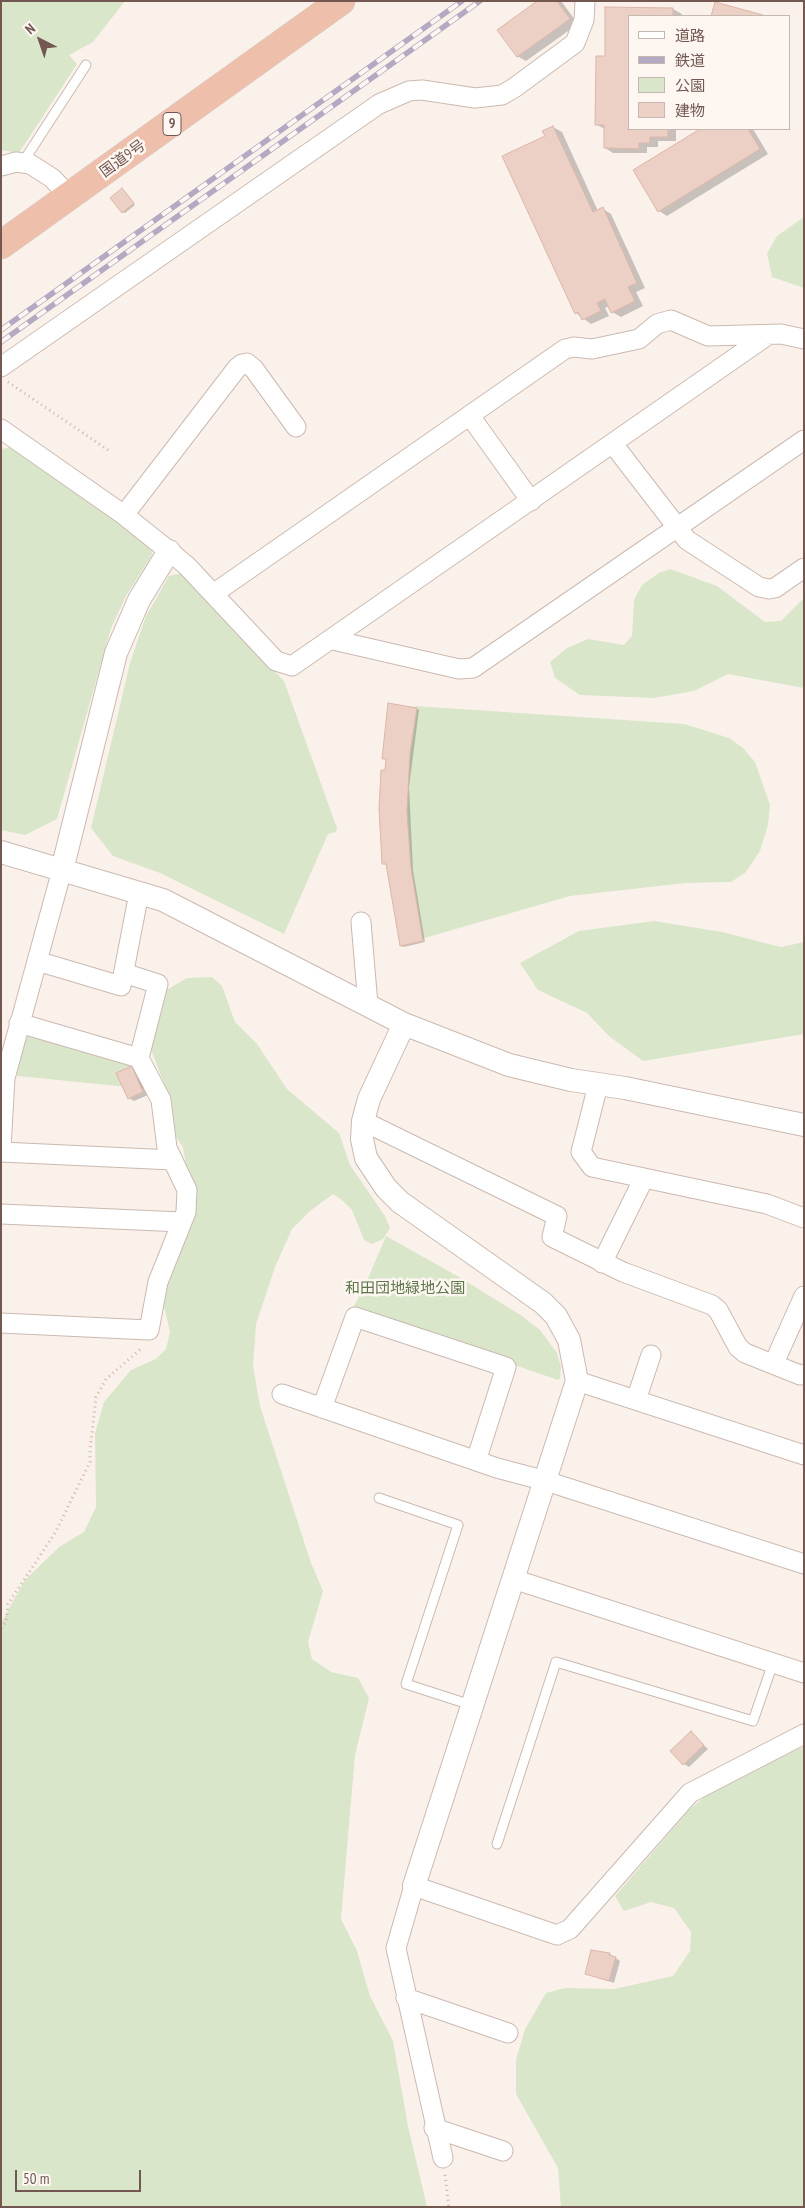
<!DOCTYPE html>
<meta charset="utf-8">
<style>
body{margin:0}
#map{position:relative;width:805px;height:2208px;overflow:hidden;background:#faf2ea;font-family:"PT Sans Narrow","Noto Sans JP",sans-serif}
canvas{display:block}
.frame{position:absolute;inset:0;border:2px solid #725851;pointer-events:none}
.legend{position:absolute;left:628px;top:15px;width:162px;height:115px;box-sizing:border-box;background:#fdf6f1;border:1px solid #c5b7b1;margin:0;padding:6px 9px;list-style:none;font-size:15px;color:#725851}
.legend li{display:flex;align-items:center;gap:10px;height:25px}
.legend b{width:25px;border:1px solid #c5b7b1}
.north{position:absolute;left:15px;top:15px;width:50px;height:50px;-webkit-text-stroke:4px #fdf6f1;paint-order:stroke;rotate:319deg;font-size:14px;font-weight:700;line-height:20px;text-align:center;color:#725851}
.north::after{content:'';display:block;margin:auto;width:18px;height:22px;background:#725851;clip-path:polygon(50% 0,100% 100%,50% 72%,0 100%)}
.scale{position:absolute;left:15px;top:2170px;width:126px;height:22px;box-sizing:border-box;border:2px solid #725851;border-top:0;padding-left:6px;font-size:15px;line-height:18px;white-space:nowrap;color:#725851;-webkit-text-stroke:4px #fdf6f1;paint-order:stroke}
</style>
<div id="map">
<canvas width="805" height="2208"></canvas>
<div class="frame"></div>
<ul class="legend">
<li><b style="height:6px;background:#fff"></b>道路</li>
<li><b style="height:6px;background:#b4a9c3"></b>鉄道</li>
<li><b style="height:14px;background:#d9e6ca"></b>公園</li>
<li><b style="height:14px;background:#ecd0c5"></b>建物</li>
</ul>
<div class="north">N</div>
<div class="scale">50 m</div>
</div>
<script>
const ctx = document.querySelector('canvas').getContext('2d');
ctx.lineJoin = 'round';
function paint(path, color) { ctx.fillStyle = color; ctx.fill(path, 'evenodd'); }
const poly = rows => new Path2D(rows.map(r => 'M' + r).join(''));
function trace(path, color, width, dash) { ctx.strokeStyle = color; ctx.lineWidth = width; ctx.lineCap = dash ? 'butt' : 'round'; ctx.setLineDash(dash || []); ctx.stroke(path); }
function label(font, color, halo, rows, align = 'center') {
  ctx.font = font + ' "PT Sans Narrow","Noto Sans JP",sans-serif'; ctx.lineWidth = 5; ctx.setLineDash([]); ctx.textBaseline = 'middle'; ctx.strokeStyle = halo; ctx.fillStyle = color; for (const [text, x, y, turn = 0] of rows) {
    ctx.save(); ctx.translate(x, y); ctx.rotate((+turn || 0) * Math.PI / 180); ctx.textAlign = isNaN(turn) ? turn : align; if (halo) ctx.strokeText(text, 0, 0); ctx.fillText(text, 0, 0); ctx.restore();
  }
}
paint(poly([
 [1,1,125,1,93,42,69,55,77,64,19,153,1,150],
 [804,217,804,288,772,277,767,253,777,236],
 [11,447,151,542,152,555,126,596,111,628,57,819,25,835,1,830,1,449],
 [670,569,717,586,765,622,781,621,804,598,804,688,728,674,694,691,654,698,580,695,555,678,550,662,567,648,588,639,624,645,632,636,634,600,642,585,659,573],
 [182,573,284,681,337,828,336,832,328,834,284,934,160,873,113,856,91,828,130,663,146,616,169,576],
 [415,706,684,724,729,738,743,748,755,762,770,805,768,825,760,851,745,873,731,882,685,883,570,896,421,939,413,899,404,796],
 [654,921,722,932,781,947,804,942,804,1034,643,1061,610,1037,587,1013,538,990,520,963,579,931],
 [212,977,222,986,235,1022,257,1044,287,1089,339,1133,350,1165,385,1216,390,1228,383,1239,372,1244,364,1240,352,1210,343,1201,333,1194,310,1211,292,1229,275,1267,256,1324,253,1366,260,1406,311,1563,323,1591,308,1642,312,1659,331,1672,358,1678,369,1698,355,1755,341,1919,357,1951,370,1996,393,2041,408,2126,427,2207,1,2207,1,1623,25,1580,59,1547,84,1532,96,1507,95,1433,104,1402,131,1370,156,1359,166,1349,170,1332,163,1302,177,1253,188,1232,192,1205,183,1147,174,1134,168,1116,165,1086,150,1047,165,991,187,978],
 [29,1035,135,1064,147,1089,18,1076,15,1074,24,1038],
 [386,1236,459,1277,522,1316,540,1330,557,1353,561,1367,560,1378,558,1380,352,1309,363,1290],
 [804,1747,804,2207,561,2207,558,2168,516,2094,516,2060,525,2029,546,1993,565,1988,614,1989,673,1976,690,1951,691,1932,674,1908,651,1902,624,1911,615,1896,690,1809,708,1794,775,1756]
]), '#d9e6ca');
paint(poly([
 [539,1,561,1,578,24,526,61,517,56],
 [607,9,673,9,682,14,682,16,629,16,629,129,676,129,676,141,658,141,658,147,647,147,647,153,613,153,605,148,605,129,597,125,606,58],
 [553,127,562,132,598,211,603,209,611,214,645,288,636,292,643,306,621,317,612,312,609,306,605,308,609,316,591,324,576,313,547,137],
 [702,129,753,129,768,154,667,216,659,211,634,171],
 [122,190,135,205,125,213,122,212],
 [417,709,419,710,409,787,413,870,425,942,404,947,401,946,388,865,384,864,387,760,383,758],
 [132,1068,137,1071,148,1095,134,1101,129,1098],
 [691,1733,708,1749,689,1767,684,1764],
 [592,1952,610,1954,620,1961,614,1983,586,1973]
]), '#0003');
const building = poly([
 [537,1,557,1,570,19,517,57,497,30,537,1],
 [715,2,763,15,763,16,711,16,715,2],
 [605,7,673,8,673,16,629,16,629,129,668,129,668,137,650,137,650,143,639,143,639,149,604,148,604,125,595,125,596,56,605,56,605,7],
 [553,126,593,212,603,207,637,283,628,287,635,301,611,313,605,299,597,303,601,311,582,320,578,312,575,314,502,156,545,136,542,131,553,126],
 [700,129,748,129,760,149,658,212,633,170,700,129],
 [122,188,134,203,122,213,110,198,122,188],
 [388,703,417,708,410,754,407,811,411,868,423,941,400,946,386,864,382,864,379,809,381,770,385,770,386,759,382,759,388,703],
 [132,1066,143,1092,128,1099,116,1073,132,1066],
 [691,1731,704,1745,683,1765,670,1751,691,1731],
 [591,1950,610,1953,609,1955,616,1957,609,1981,585,1974,591,1950]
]);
paint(building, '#ecd0c5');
trace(building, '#ddb5a8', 1);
const service = poly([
 [23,162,86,65],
 [379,1498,458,1525,406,1684,471,1705],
 [497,1844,556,1662,753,1721,773,1663]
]);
const minor = poly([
 [1,166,16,162,30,164,52,178,70,197],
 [1,367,379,104,409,91,422,90,475,98,502,95,514,88,575,43,584,20,585,1],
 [470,416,531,501],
 [1,429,124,515,169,551,187,566,276,661,292,666,768,335],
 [613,444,687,540,759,587,769,589,775,588,804,568],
 [124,515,237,368,242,364,247,363,254,369,296,427],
 [213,594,565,349,574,347,592,349,639,339,657,324,671,320,708,336,781,334,804,339],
 [333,640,459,669,473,668,804,440],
 [361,922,368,1005],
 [37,961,121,986,139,893],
 [19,1023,139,1058],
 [598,1085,581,1152,592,1167,767,1204,804,1218],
 [363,1121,557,1216,552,1237,623,1272,712,1305,718,1310,738,1347,745,1353,800,1375,804,1374],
 [1,1148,5,1078,62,870],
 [1,1152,173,1160],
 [1,1214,182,1222,186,1212,187,1190,167,1148,161,1100,139,1058,158,984,124,973],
 [602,1263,644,1178],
 [1,1323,149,1330,158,1282,182,1222],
 [774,1363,804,1296],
 [577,1381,804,1455],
 [282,1394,497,1468,546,1481,804,1564],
 [636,1400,651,1355],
 [322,1408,355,1317,506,1367,476,1461],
 [513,1579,804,1673],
 [406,1998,508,2033],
 [434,2128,503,2151],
 [443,2158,396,1948,414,1886,557,1935,570,1929,690,1793,804,1734]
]);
const tertiary = poly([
 [1,852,163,900,404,1024,509,1065,571,1080,625,1088,804,1125],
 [62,870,116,653,139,600,169,551],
 [404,1024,369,1099,363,1121,362,1139,366,1158,386,1188,400,1202,543,1303,556,1316,569,1340,577,1381,414,1886]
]);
const trunk = poly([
 [1,245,341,1]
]);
trace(service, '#cbb9b1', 11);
trace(minor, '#cbb9b1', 21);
trace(tertiary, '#cbb9b1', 24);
trace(trunk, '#d8d0ce', 29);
trace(poly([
 [8,382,111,452],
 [1,1628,6,1622,8,1604,55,1533,90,1462,90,1450,96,1397,106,1379,142,1348],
 [445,2175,449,2207]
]), '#d1b3a8', 3, [1, 4]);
trace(service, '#fff', 9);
trace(minor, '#fff', 19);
trace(tertiary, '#fff', 22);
trace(trunk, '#eec0ab', 28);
const rail = poly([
 [1,330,462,1],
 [1,342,480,1]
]);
trace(rail, '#b4a9c3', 5.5);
trace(rail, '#fdf6f1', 4, [11]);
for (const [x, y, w] of [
 [172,124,18]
]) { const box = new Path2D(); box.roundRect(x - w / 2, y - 11.5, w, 23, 4); ctx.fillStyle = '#fdf6f1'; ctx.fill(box); trace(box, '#725851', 1); }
label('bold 14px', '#725851', null, [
 ["9",172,124]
]);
label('15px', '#725851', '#fdf6f1', [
 ["国道9号",123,159,-36]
]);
label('15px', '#5d764a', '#fdf6f1', [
 ["和田団地緑地公園",405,1289]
]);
</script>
